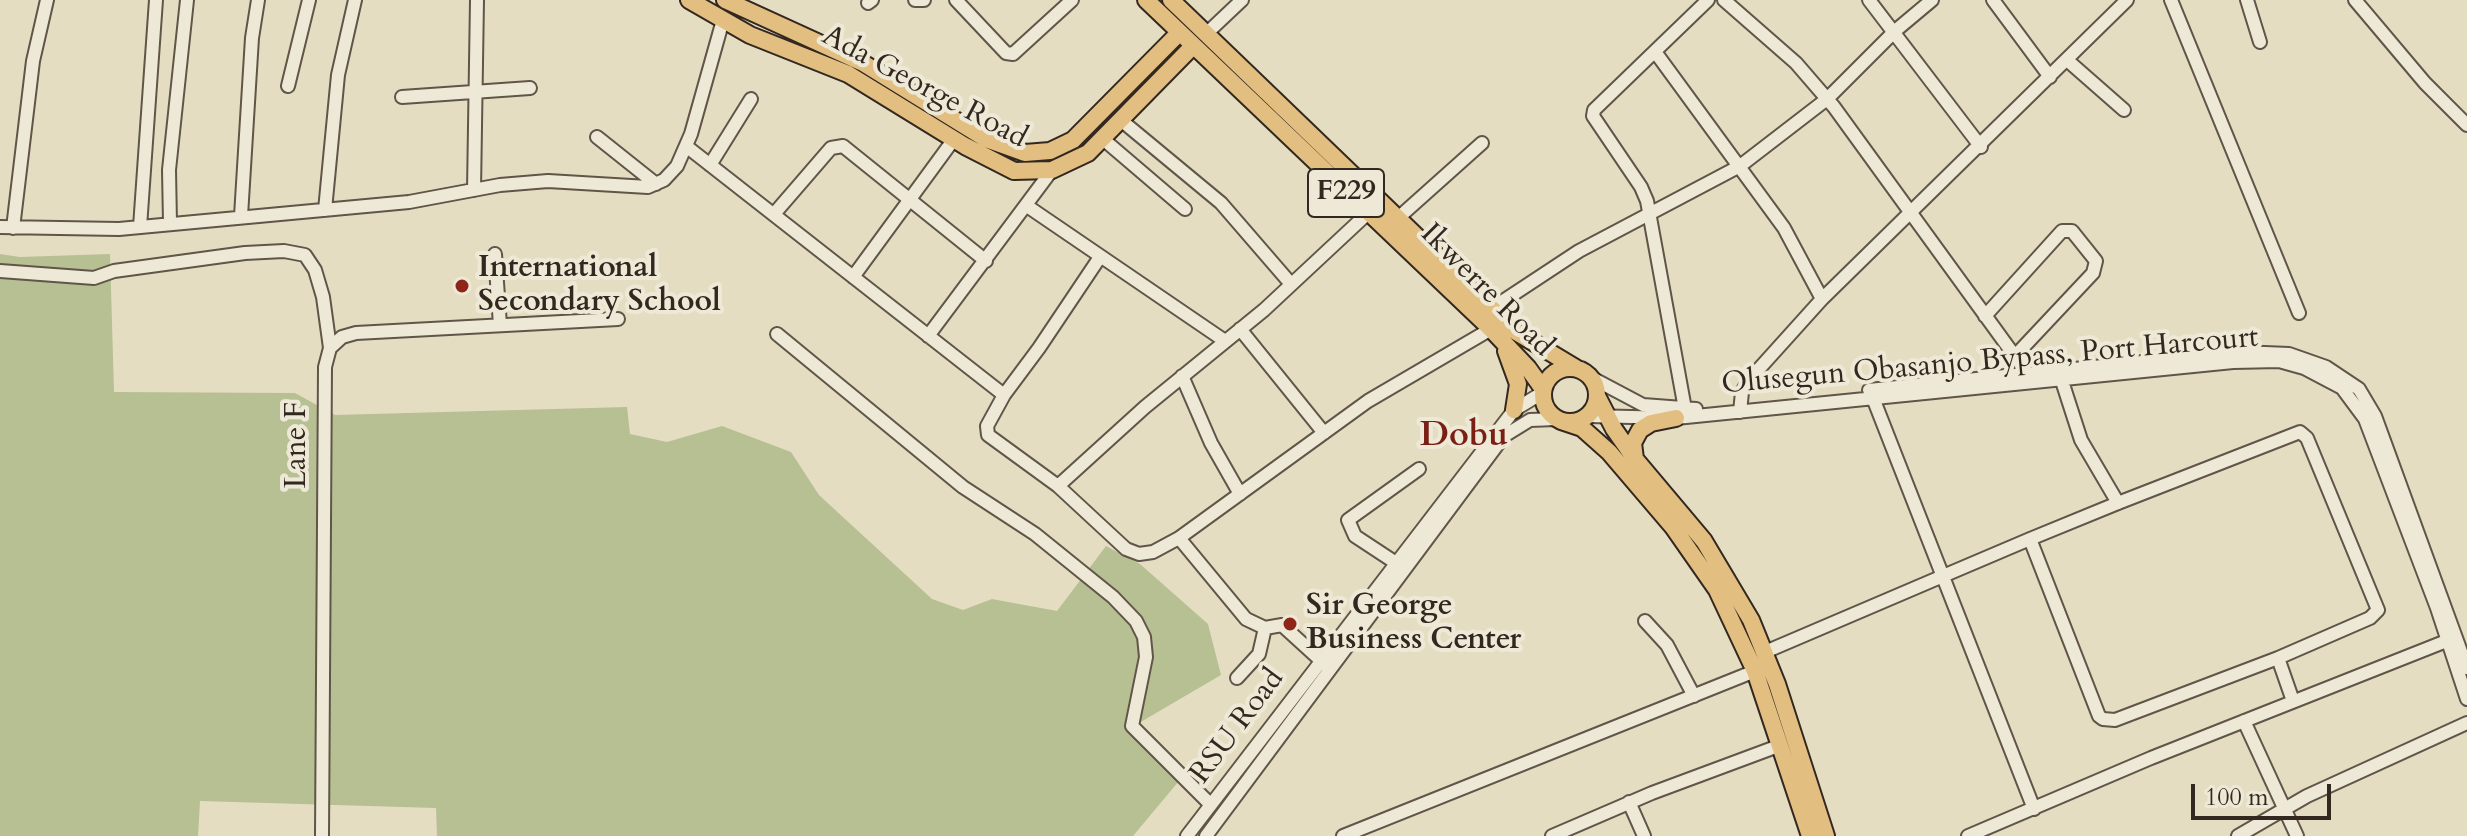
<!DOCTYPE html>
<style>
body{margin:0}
#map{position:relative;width:2467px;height:836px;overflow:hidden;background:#e5ddc2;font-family:Cardo,serif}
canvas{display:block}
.scale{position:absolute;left:2191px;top:784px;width:140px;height:36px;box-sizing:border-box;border:4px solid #332820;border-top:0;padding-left:10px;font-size:24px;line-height:28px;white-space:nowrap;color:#332820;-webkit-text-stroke:6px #eee9d7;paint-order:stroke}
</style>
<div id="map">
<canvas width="2467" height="836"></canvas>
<div class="scale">100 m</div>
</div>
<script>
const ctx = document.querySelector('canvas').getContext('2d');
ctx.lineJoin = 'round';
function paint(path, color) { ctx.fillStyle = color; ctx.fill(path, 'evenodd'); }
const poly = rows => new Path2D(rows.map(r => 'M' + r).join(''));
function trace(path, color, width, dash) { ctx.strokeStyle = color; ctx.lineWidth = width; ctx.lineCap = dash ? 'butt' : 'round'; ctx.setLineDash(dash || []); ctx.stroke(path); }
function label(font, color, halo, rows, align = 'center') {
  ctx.font = font + ' Cardo,serif'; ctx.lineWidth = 8; ctx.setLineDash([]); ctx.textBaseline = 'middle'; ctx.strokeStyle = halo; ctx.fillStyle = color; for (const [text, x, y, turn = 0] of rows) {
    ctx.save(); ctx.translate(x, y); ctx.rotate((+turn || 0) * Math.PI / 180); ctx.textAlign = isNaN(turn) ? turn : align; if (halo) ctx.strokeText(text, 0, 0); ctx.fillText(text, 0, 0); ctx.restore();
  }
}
paint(poly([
 [0,254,20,257,110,254,114,392,295,393,335,415,627,407,630,434,667,442,722,426,791,452,819,495,932,599,963,610,992,599,1057,611,1106,546,1140,564,1208,624,1221,675,1127,730,1179,781,1133,836,437,836,436,808,200,801,198,836,0,836]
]), '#b6c092');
const minor = poly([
 [915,0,924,0],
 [956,0,1006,53,1013,54,1072,0],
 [1724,0,1796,63,1834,107,2027,373],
 [1869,0,1981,147],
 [1993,0,2050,77],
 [2171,0,2299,313],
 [2247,0,2260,42],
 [2355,0,2425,83,2467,125],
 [868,3,872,0],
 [1206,34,1242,0],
 [1656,53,1784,228,1822,299],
 [2067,60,2124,110],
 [288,86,309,0],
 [402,97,530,88],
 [1122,121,1221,203,1291,284],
 [597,137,656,184],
 [1103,139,1185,209],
 [686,146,1004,395],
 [710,165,751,99],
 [474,190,477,0],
 [1027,206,1225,341],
 [325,210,338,75,355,0],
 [774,214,831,148,843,146,986,261],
 [241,216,252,38,258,0],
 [1397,219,1482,143],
 [170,223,169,170,187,0],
 [0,227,119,229,409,202,500,185,548,181,648,187,664,180,677,166,691,134,723,20],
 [140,227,156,0],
 [13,228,33,61,47,0],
 [495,254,500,325],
 [1100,257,1039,348,1004,395,987,426,988,435,1058,486,1126,549,1139,554,1153,552,1179,538,1368,401,1491,329],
 [0,271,94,278,114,271,245,253,284,251,305,255,315,270,323,297,330,348],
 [853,277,954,139],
 [1491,309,1579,251,1740,166,1827,99,1895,31,1932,0],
 [1985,316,2062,231,2072,231,2096,261,2093,273,2015,356],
 [1240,329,1324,433],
 [777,334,963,487,1035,534,1113,597,1136,621,1144,637,1146,657,1132,726,1211,805],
 [928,336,1052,170],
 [1182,376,1211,443,1240,494],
 [1592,378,1643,405,1696,409],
 [2061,378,2081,440,2118,503],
 [1869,390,2240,352,2289,354,2326,367,2359,389,2375,416,2467,668],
 [1873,398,2034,809],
 [1685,409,1647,201,1641,187,1593,116,1594,110,1708,0],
 [1740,412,1742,392,1749,380,1822,299,2127,0],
 [1587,416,1676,418,2233,362,2279,361,2304,368,2342,388,2365,419,2437,608,2467,699],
 [1058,486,1145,407,1264,310,1368,213],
 [1179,538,1246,619,1265,628,1282,625,1327,666],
 [1396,563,1355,536,1348,520,1419,469],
 [1645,621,1667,645,1694,696],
 [1765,652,1943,576,2030,539,2118,503,2300,432,2307,438,2378,610,2370,618,2278,658,2115,720,2103,719,2099,716,2030,539],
 [2278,658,2293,701],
 [1237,678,1259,654,1265,628],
 [2244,721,2297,836],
 [1629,802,1644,836],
 [322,836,325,367,330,348,342,337,356,333,618,319],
 [1187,836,1514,410,1542,393],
 [1206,836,1504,436,1530,420,1556,419],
 [1343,836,1755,671],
 [1552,836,1652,793,1781,745],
 [1968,836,2151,758,2454,638],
 [2238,836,2307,796,2467,723]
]);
const major = poly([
 [689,0,750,35,848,74,965,146,1014,171,1052,170,1088,153,1192,47],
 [725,0,863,63,986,139,1025,153,1050,151,1073,140,1179,33],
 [1146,0,1491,329,1528,368,1543,389],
 [1171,0,1516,332,1576,368],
 [1506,351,1518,384,1514,410],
 '1543 395a27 27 0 1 1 54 0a27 27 0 1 1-54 0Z',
 [1597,396,1614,429,1635,459,1704,541,1751,620,1777,684,1826,836],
 [1561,421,1582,428,1609,452,1673,527,1717,590,1755,671,1810,836],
 [1635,459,1633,443,1640,430,1651,423,1676,418]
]);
trace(minor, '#605548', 16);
trace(major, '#332820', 20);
trace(minor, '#eee9d7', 12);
trace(major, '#e2be81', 16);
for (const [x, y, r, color] of [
 [462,286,8,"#8f2418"],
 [1290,624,8,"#8f2418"]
]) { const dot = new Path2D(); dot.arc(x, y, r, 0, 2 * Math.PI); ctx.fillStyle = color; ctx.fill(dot); trace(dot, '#eee9d7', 3); }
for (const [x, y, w] of [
 [1346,193,76]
]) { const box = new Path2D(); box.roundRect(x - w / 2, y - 24, w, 48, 6); ctx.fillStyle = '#eee9d7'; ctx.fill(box); trace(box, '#332820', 2); }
label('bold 28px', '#332820', null, [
 ["F229",1346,193]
]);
label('30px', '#332820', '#eee9d7', [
 ["Ada George Road",924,88,28],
 ["Ikwerre Road",1486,291,45],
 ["Olusegun Obasanjo Bypass, Port Harcourt",1990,362,-5],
 ["Lane F",298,445,-90],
 ["RSU Road",1238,727,-53]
]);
label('bold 30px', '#332820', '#eee9d7', [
 ["International",478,269],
 ["Secondary School",478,303],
 ["Sir George",1306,607],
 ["Business Center",1306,641]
], 'left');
label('bold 34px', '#7a1f14', '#eee9d7', [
 ["Dobu",1464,437]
]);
</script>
